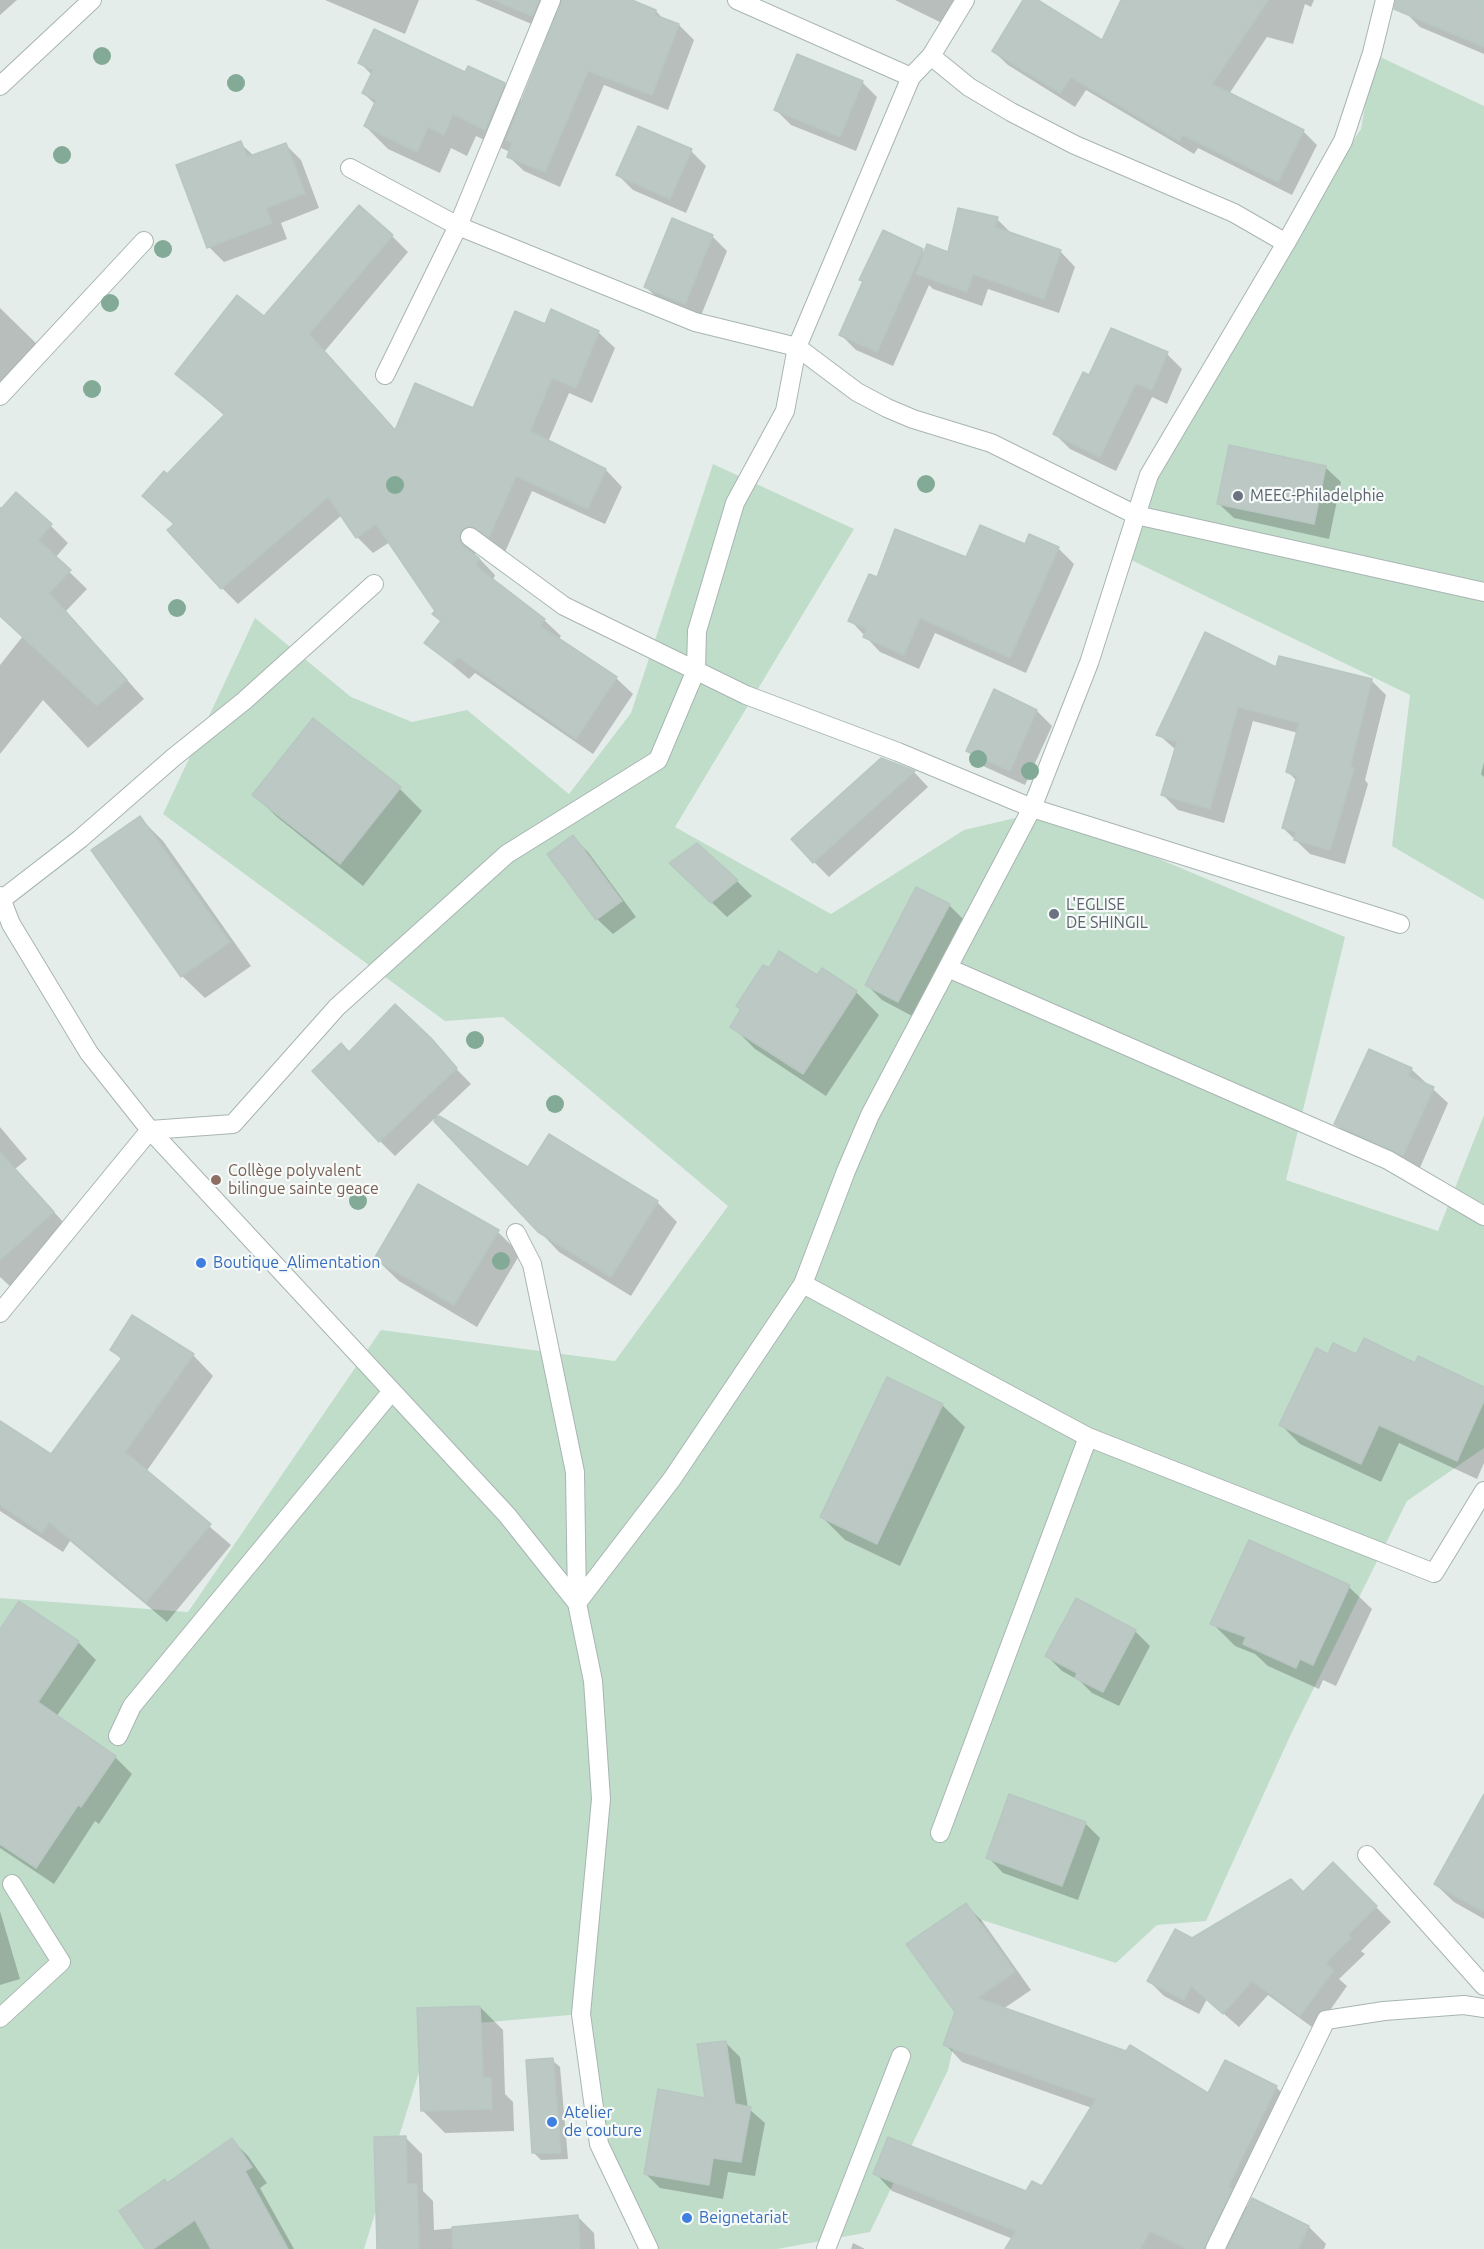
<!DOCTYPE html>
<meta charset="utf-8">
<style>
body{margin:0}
canvas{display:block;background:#e5edeb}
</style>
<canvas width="1484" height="2249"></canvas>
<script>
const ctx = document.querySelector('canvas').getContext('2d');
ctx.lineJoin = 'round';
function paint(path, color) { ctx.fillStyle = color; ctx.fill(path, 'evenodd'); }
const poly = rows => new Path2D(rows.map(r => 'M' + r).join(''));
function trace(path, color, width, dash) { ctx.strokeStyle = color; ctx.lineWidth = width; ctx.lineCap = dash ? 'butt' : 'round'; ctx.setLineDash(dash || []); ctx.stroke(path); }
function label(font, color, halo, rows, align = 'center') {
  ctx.font = font + ' Ubuntu,sans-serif'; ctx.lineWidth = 4.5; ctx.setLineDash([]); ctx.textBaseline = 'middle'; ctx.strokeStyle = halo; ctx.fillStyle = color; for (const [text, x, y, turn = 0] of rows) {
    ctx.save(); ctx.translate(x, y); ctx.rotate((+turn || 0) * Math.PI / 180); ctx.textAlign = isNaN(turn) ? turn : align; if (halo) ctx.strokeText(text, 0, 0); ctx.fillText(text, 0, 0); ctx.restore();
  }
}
paint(poly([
 [1374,54,1484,106,1484,900,1392,846,1410,695,1123,556,1149,475,1259,287,1361,129],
 [713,464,854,529,675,827,831,914,964,830,1045,811,1345,937,1286,1180,1438,1231,1484,1115,1484,1448,1407,1501,1291,1734,1206,1921,1157,1925,1116,1963,982,1920,948,2070,870,2232,777,2249,649,2249,599,2144,581,2014,433,2027,364,2249,0,2249,0,1598,188,1612,381,1330,615,1361,728,1206,503,1017,445,1021,163,814,255,618,351,697,412,722,467,710,569,794,631,713]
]), '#c0ddca');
paint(poly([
 [0,0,17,0,0,15],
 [325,0,419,0,405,34],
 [475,0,627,0,656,11,664,20,679,25,694,40,668,110,604,85,560,187,524,171,508,156,510,152,476,136,467,156,451,148,440,173,388,149,365,126,376,105,363,93,372,75,360,63,466,74,504,84,523,103,562,6,559,6,548,31],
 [895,0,966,0,952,28],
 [1025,0,1035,0,1103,42,1122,0,1314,0,1311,7,1305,4,1293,44,1267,37,1229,94,1303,131,1317,145,1292,195,1198,148,1194,154,1086,90,1075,107,1008,65,993,51],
 [1410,0,1484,0,1484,54,1420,27,1405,12],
 [862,82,877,97,856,151,791,125,776,110],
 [240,143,254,156,286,145,301,160,319,208,281,223,287,239,224,262,209,247],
 [691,151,706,166,686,213,633,190,618,175],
 [997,219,1012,234,1060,251,1075,267,1059,313,988,289,982,306,933,289,929,285,893,366,856,350,841,335,864,282,861,279,922,250,925,254,949,254],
 [392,236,408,252,324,352,396,431,474,410,546,326,598,332,615,348,592,403,569,393,548,442,606,470,622,487,605,524,532,491,505,552,478,546,475,554,495,575,493,580,544,620,561,636,558,640,616,678,633,694,593,754,475,673,469,679,426,643,442,622,390,542,373,553,357,537,342,515,238,604,222,588,175,525,161,512,167,476,225,416,177,374],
 [712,236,727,251,700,318,661,302,646,287],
 [0,308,43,350,0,395],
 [1167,354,1182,369,1167,404,1152,397,1116,471,1070,449,1055,434,1090,377],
 [1325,467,1341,482,1329,539,1234,518,1218,503],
 [0,507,51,526,68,543,55,558,87,589,66,611,144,699,88,748,43,700,0,754,0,665,23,636,0,615],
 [1026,546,1058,548,1074,564,1026,673,935,633,919,669,880,652,850,620,967,559],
 [1277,669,1371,680,1386,695,1365,780,1368,784,1345,864,1310,854,1283,828,1297,781,1288,772,1298,733,1253,721,1224,823,1178,810,1163,795,1176,750,1158,734],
 [1037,711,1052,726,1025,785,983,766,968,751],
 [882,760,914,772,928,787,829,877,814,862],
 [1484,762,1484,777,1481,774],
 [400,789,422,811,363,886,277,817,254,795],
 [140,818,163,841,251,966,205,998,182,976],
 [573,837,588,852,636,917,613,934,597,919],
 [686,878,737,881,752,896,727,917],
 [949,905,964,920,914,1017,882,1000,867,985],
 [769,970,817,978,856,992,879,1015,826,1096,755,1049,732,1026],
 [395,1006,471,1084,437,1116,529,1169,657,1202,677,1222,631,1296,559,1252,434,1119,395,1156,380,1141],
 [1411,1069,1448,1103,1419,1170,1351,1139,1336,1124],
 [0,1127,27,1159,15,1169,74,1234,12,1288,0,1277],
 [498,1232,520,1254,477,1327,399,1281,376,1259],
 [112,1350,193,1355,213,1376,146,1472,231,1545,167,1622,70,1541,63,1552,0,1511,0,1422,52,1456,122,1360],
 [1328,1356,1357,1356,1416,1365,1484,1388,1484,1463,1477,1479,1399,1443,1381,1482,1300,1444,1281,1425],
 [942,1405,965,1427,900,1566,845,1540,822,1517],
 [1349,1587,1372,1609,1336,1686,1323,1680,1319,1689,1268,1666,1255,1654,1235,1646,1212,1623],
 [19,1603,78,1642,96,1660,56,1717,115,1757,132,1774,99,1824,95,1821,54,1884,0,1848,0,1632],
 [1135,1631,1150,1646,1119,1706,1092,1693,1080,1681,1062,1671,1047,1656],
 [1484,1797,1484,1919,1454,1902,1435,1884],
 [1085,1823,1100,1838,1078,1900,1003,1873,988,1857],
 [1333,1864,1391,1922,1361,1951,1365,1954,1339,1979,1347,1986,1316,2030,1268,1995,1239,2027,1207,1999,1199,2014,1164,1996,1149,1981,1192,1939,1303,1894],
 [966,1905,983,1922,1031,1990,1003,2009,1209,2096,1225,2062,1276,2087,1294,2105,1245,2204,1249,2208,1253,2200,1309,2227,1326,2244,1324,2249,1007,2249,1013,2239,892,2191,875,2173,1027,2193,1042,2188,1092,2108,962,2062,945,2044,956,2012],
 [0,1911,20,1979,0,1985],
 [480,2007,503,2030,505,2094,513,2102,514,2131,445,2133,422,2110],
 [725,2042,740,2057,748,2108,765,2123,755,2176,728,2172,723,2199,660,2188,646,2174,707,2100],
 [552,2060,560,2067,568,2159,541,2160,534,2153],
 [406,2138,422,2154,423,2191,433,2201,434,2230,578,2217,594,2233,595,2249,378,2249],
 [232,2140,248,2156,267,2183,260,2188,294,2249,147,2249,168,2184],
 [853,2243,865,2249,851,2249]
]), '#0003');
const building = poly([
 [494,0,539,0,532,16,494,0],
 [562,0,632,0,656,10,655,15,679,24,652,95,588,71,545,172,507,157,512,143,506,140,562,0],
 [1023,0,1038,0,1102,40,1121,0,1268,0,1212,84,1304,130,1278,182,1183,135,1179,141,1071,77,1060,93,992,51,1023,0],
 [1396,0,1484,0,1484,47,1394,9,1396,0],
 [374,29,465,72,468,66,505,83,485,130,453,114,444,135,428,127,417,152,364,126,376,100,362,93,373,70,358,63,374,29],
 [797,54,863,81,840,137,774,110,797,54],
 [638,126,692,149,670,199,616,175,638,126],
 [241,141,247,157,286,143,305,193,266,208,272,223,207,248,176,165,241,141],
 [359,205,393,235,309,334,395,430,415,383,473,408,515,311,545,324,551,309,599,331,576,388,552,378,530,431,606,469,588,509,516,476,489,537,471,526,461,530,459,536,463,546,479,558,476,566,545,619,540,626,617,677,576,739,458,657,452,664,424,643,441,621,432,614,435,611,376,524,356,538,328,497,221,589,167,530,174,524,142,496,164,471,167,474,225,414,175,374,237,295,264,316,359,205],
 [958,208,998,217,995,227,1061,250,1044,299,973,274,967,292,916,274,927,244,948,252,958,208],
 [672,218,713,235,685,304,644,287,672,218],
 [883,230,923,249,877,352,839,335,863,281,859,280,883,230],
 [1111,328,1168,352,1152,390,1136,383,1100,457,1053,434,1083,372,1089,375,1111,328],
 [1229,445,1326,466,1314,524,1217,504,1229,445],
 [16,492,52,524,38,540,71,570,49,593,127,680,97,706,0,616,0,510,16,492],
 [980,525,1025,544,1029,534,1059,547,1010,658,920,618,904,655,863,637,867,629,848,621,869,574,877,577,895,529,966,557,980,525],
 [1205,632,1276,667,1279,656,1372,679,1350,767,1354,768,1330,850,1294,840,1296,832,1282,828,1297,776,1286,772,1299,723,1238,707,1210,809,1161,795,1177,742,1156,735,1205,632],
 [994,689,1037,710,1010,771,966,751,994,689],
 [313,718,401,787,340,864,252,795,313,718],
 [881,758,915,771,813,863,791,839,881,758],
 [140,816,230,942,181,977,91,850,140,816],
 [573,835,622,901,596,920,547,854,573,835],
 [697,843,738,880,711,903,669,863,697,843],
 [916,887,950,904,898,1002,865,985,916,887],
 [779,951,817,975,822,968,857,991,803,1074,730,1027,741,1009,736,1006,763,965,769,968,779,951],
 [395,1004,431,1038,457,1068,379,1142,312,1071,341,1043,349,1052,395,1004],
 [1369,1049,1412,1068,1408,1076,1434,1087,1403,1156,1334,1124,1369,1049],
 [439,1116,528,1167,549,1134,658,1201,611,1277,538,1232,434,1121,439,1116],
 [0,1152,54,1212,0,1260,0,1152],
 [418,1184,499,1230,454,1305,374,1259,418,1184],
 [132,1315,194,1354,125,1452,211,1524,146,1602,49,1522,42,1533,0,1505,0,1421,51,1454,122,1358,110,1350,132,1315],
 [1364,1338,1415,1363,1418,1356,1484,1387,1484,1401,1457,1461,1379,1425,1361,1464,1279,1425,1316,1348,1328,1354,1333,1343,1356,1354,1364,1338],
 [887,1377,943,1404,877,1544,820,1517,887,1377],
 [1249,1540,1350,1585,1313,1665,1300,1659,1296,1668,1243,1644,1246,1637,1210,1624,1249,1540],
 [1076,1598,1136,1630,1103,1692,1075,1678,1077,1673,1045,1656,1076,1598],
 [19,1601,79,1641,38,1702,116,1756,81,1807,78,1805,36,1868,0,1844,0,1629,19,1601],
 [1009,1794,1086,1822,1062,1886,986,1858,1009,1794],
 [1484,1794,1484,1912,1434,1884,1484,1794],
 [1333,1862,1377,1906,1348,1935,1351,1938,1326,1963,1333,1971,1300,2016,1252,1981,1223,2014,1191,1986,1184,2000,1147,1981,1175,1929,1192,1938,1291,1879,1303,1892,1333,1862],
 [966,1903,1015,1972,977,1998,1126,2051,1130,2045,1208,2093,1225,2060,1277,2086,1228,2187,1232,2189,1204,2249,1188,2249,1150,2231,1140,2249,1005,2249,1016,2231,873,2174,888,2137,1026,2191,1032,2181,1042,2186,1096,2099,943,2045,955,2012,906,1944,966,1903],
 [480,2006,483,2077,491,2078,492,2109,421,2111,417,2008,480,2006],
 [726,2041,735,2104,751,2107,741,2162,713,2158,709,2185,644,2174,658,2089,705,2098,697,2044,726,2041],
 [553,2058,561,2153,532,2153,526,2060,553,2058],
 [406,2136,407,2184,417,2184,419,2249,377,2249,374,2137,406,2136],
 [232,2138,252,2167,245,2171,288,2249,211,2249,195,2220,153,2249,145,2249,119,2211,165,2179,167,2183,232,2138],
 [1252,2198,1309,2226,1298,2249,1227,2249,1252,2198],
 [578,2215,580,2249,453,2249,452,2227,578,2215]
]);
paint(building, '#bbc8c4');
trace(building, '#b8c7c2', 1.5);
const street = poly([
 [737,0,911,77],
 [931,56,969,87,1011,112,1075,145,1234,213,1286,243],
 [0,86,92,0],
 [350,168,458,226,695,322,797,347,857,392,887,408,913,419,991,443,1136,515,1484,592],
 [385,375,458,226,551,0],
 [0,396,144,241],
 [470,537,564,606,746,695,898,752,1032,808,1400,924],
 [0,896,11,924,89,1053,150,1130,507,1515,577,1603],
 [0,901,80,839,174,757,244,701,374,584],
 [948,968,1388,1160,1484,1216],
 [516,1233,532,1264,575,1472,577,1603,593,1681,601,1799,581,2014,599,2144,649,2249],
 [803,1284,1088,1437,1434,1573,1484,1491],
 [0,1313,150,1130,233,1124,337,1007,507,854,658,760,696,670,697,631,735,503,785,411,797,347,911,77,931,56,965,0],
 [577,1603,672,1479,803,1284,846,1171,870,1115,1032,808,1089,663,1149,475,1286,243,1343,141,1372,53,1385,0],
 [118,1736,132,1706,392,1391],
 [940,1833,1088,1437],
 [1367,1855,1484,1986],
 [0,2018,61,1962,12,1884],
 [826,2249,901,2056],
 [1215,2249,1326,2020,1384,2011,1464,2005,1484,2008]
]);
trace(street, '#a8b5b2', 20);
trace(street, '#fff', 18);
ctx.fillStyle = '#82aa96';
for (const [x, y] of [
 [102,56],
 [236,83],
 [62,155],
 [163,249],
 [110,303],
 [92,389],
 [926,484],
 [395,485],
 [177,608],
 [978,759],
 [1030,771],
 [475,1040],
 [555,1104],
 [358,1201],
 [501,1261]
]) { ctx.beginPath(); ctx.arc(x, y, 9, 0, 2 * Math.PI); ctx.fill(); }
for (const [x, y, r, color] of [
 [1238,496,6,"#6b7280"],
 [1054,914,6,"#6b7280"],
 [216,1180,6,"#8d6e63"],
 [201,1263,6,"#3f7fe0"],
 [552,2122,6,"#3f7fe0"],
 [687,2218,6,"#3f7fe0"]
]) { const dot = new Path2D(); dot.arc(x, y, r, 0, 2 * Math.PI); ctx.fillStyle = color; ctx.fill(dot); trace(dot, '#f6faf8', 2); }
label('16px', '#5b616d', '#f6faf8', [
 ["MEEC-Philadelphie",1250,496],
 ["L'EGLISE",1066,905],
 ["DE SHINGIL",1066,923]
], 'left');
label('16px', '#785e54', '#f6faf8', [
 ["Collège polyvalent",228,1171],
 ["bilingue sainte geace",228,1189]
], 'left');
label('16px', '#366cbe', '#f6faf8', [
 ["Boutique_Alimentation",213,1263],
 ["Atelier",564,2113],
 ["de couture",564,2131],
 ["Beignetariat",699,2218]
], 'left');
</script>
